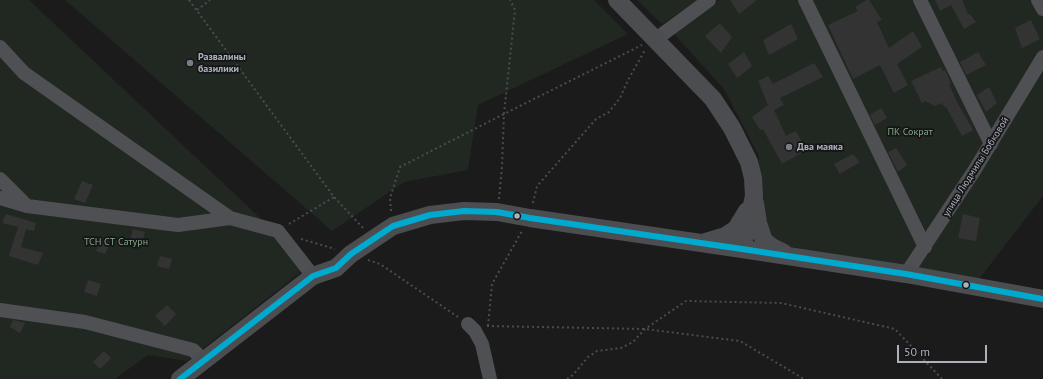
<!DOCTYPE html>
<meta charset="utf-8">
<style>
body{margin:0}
#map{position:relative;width:1043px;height:379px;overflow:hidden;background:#1b1b1b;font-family:"PT Sans",sans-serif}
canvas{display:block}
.scale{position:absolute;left:897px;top:345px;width:90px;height:18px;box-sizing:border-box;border:2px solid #adb1bb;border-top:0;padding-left:5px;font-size:12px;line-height:14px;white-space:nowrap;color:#adb1bb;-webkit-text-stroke:3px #151517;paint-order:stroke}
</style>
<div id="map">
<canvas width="1043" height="379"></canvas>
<div class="scale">50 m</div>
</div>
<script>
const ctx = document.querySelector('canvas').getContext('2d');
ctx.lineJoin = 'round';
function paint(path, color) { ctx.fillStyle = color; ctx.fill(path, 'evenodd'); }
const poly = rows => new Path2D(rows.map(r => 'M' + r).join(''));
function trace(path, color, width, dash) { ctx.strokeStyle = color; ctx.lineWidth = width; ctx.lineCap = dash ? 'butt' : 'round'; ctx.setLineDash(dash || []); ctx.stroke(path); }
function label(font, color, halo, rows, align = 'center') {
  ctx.font = font + ' "PT Sans",sans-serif'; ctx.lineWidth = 3.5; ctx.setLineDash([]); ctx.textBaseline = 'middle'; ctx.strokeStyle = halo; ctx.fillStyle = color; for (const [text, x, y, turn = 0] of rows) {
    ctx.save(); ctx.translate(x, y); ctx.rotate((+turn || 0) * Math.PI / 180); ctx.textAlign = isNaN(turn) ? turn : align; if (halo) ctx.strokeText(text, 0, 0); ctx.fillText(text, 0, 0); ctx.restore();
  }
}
paint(poly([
 [0,0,29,0,310,265,187,361,148,355,115,379,0,379],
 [65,0,594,0,628,34,478,105,468,170,404,182,332,231,315,216],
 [637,0,699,0,662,24],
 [719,0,1043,0,1043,196,979,279,751,240,759,208,759,156,724,89,672,32]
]), '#212822');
paint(poly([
 [730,0,757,0,739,14],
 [867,0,869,0,882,20,877,22,889,48,913,31,922,47,897,64,908,85,894,93,880,65,853,79,828,25,858,11,855,7],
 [935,0,962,0,968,14,970,14,976,22,964,29,951,5,940,11],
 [1031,20,1040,39,1022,48,1015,28],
 [720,23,732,37,721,53,705,36],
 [791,24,798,39,769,55,763,40],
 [744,52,752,66,737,78,728,64],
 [978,52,986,65,966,75,960,62],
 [814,63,823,77,780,98,784,105,774,110,786,136,796,131,806,150,782,164,763,129,760,130,752,117,768,105,758,81,768,76,773,84],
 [941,67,943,71,945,70,951,83,949,84,957,102,973,130,962,136,946,107,945,108,942,103,935,106,925,101,922,103,911,81],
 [989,87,997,103,986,112,977,95],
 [881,108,887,118,875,125,870,115],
 [896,148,907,165,898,172,888,152],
 [853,154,860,162,840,174,834,164],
 [82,181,93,185,85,203,74,199],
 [6,214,36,223,34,231,26,229,21,247,43,253,38,265,9,256,18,227,2,223],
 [963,214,980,218,976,241,958,238],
 [133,229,145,232,142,242,130,239],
 [101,240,110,243,105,254,96,251],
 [160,256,172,259,169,269,157,266],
 [88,280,101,284,97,296,84,292],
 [167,305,176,314,165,326,155,316],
 [13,320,25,323,20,333,10,327],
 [104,351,111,358,100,369,93,362]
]), '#333');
trace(poly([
 [189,0,334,197,364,229],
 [197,10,210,0],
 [499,199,502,166,504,114,515,10,510,0],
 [533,203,537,186,596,119,609,112,620,98,628,80,645,50],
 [391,211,390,198,400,167,504,114,642,45],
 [289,224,334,197],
 [301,239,335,249],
 [368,260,380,264,458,317],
 [487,326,645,329,740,341,804,379],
 [488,326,492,284,522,231],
 [567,379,573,375,588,357,597,351,621,348,633,342,645,329,686,301,781,303,895,329,942,379]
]), '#4b4c4f', 2, [2, 3]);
trace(poly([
 [805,0,925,247],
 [920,0,991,144],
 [1038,0,1043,9],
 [656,39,709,0],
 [0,47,24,73,230,218,278,231,313,276],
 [0,179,25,204],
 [0,198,27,206,178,225,230,218],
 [906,274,974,171,1043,57],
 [0,310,85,322,193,350,204,361],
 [468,324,475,331,482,344,490,379]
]), '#4f5054', 14);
trace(poly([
 [617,0,713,99,732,128,749,162,753,178,754,196,742,249],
 [755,203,758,223,764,241,772,247,784,253],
 [705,242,725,236,736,229,747,211],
 [180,379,313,276,336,268,351,254,393,226,430,215,464,211,497,212,530,218,742,249,906,274,1043,299]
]), '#4c4d50', 18);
trace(poly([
 [180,379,313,276,336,268,351,254,393,226,430,215,464,211,497,212,530,218,742,249,906,274,1043,299]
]), '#00a9ce', 6);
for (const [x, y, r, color] of [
 [190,63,4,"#7a7c83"],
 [789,147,4,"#7a7c83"],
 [517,216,3.5,"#adb1bb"],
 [966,285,3.5,"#adb1bb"]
]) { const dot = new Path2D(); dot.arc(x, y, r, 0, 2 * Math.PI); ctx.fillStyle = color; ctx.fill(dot); trace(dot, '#151517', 1.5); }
label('bold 10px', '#adb1bb', '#151517', [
 ["Развалины",198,57],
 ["базилики",198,69],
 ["Два маяка",797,147]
], 'left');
label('10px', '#84a687', '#151517', [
 ["ПК Сократ",910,132],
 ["ТСН СТ Сатурн",116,242]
]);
label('10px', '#adb1bb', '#151517', [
 ["улица Людмилы Бобковой",976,167,-58]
]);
</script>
